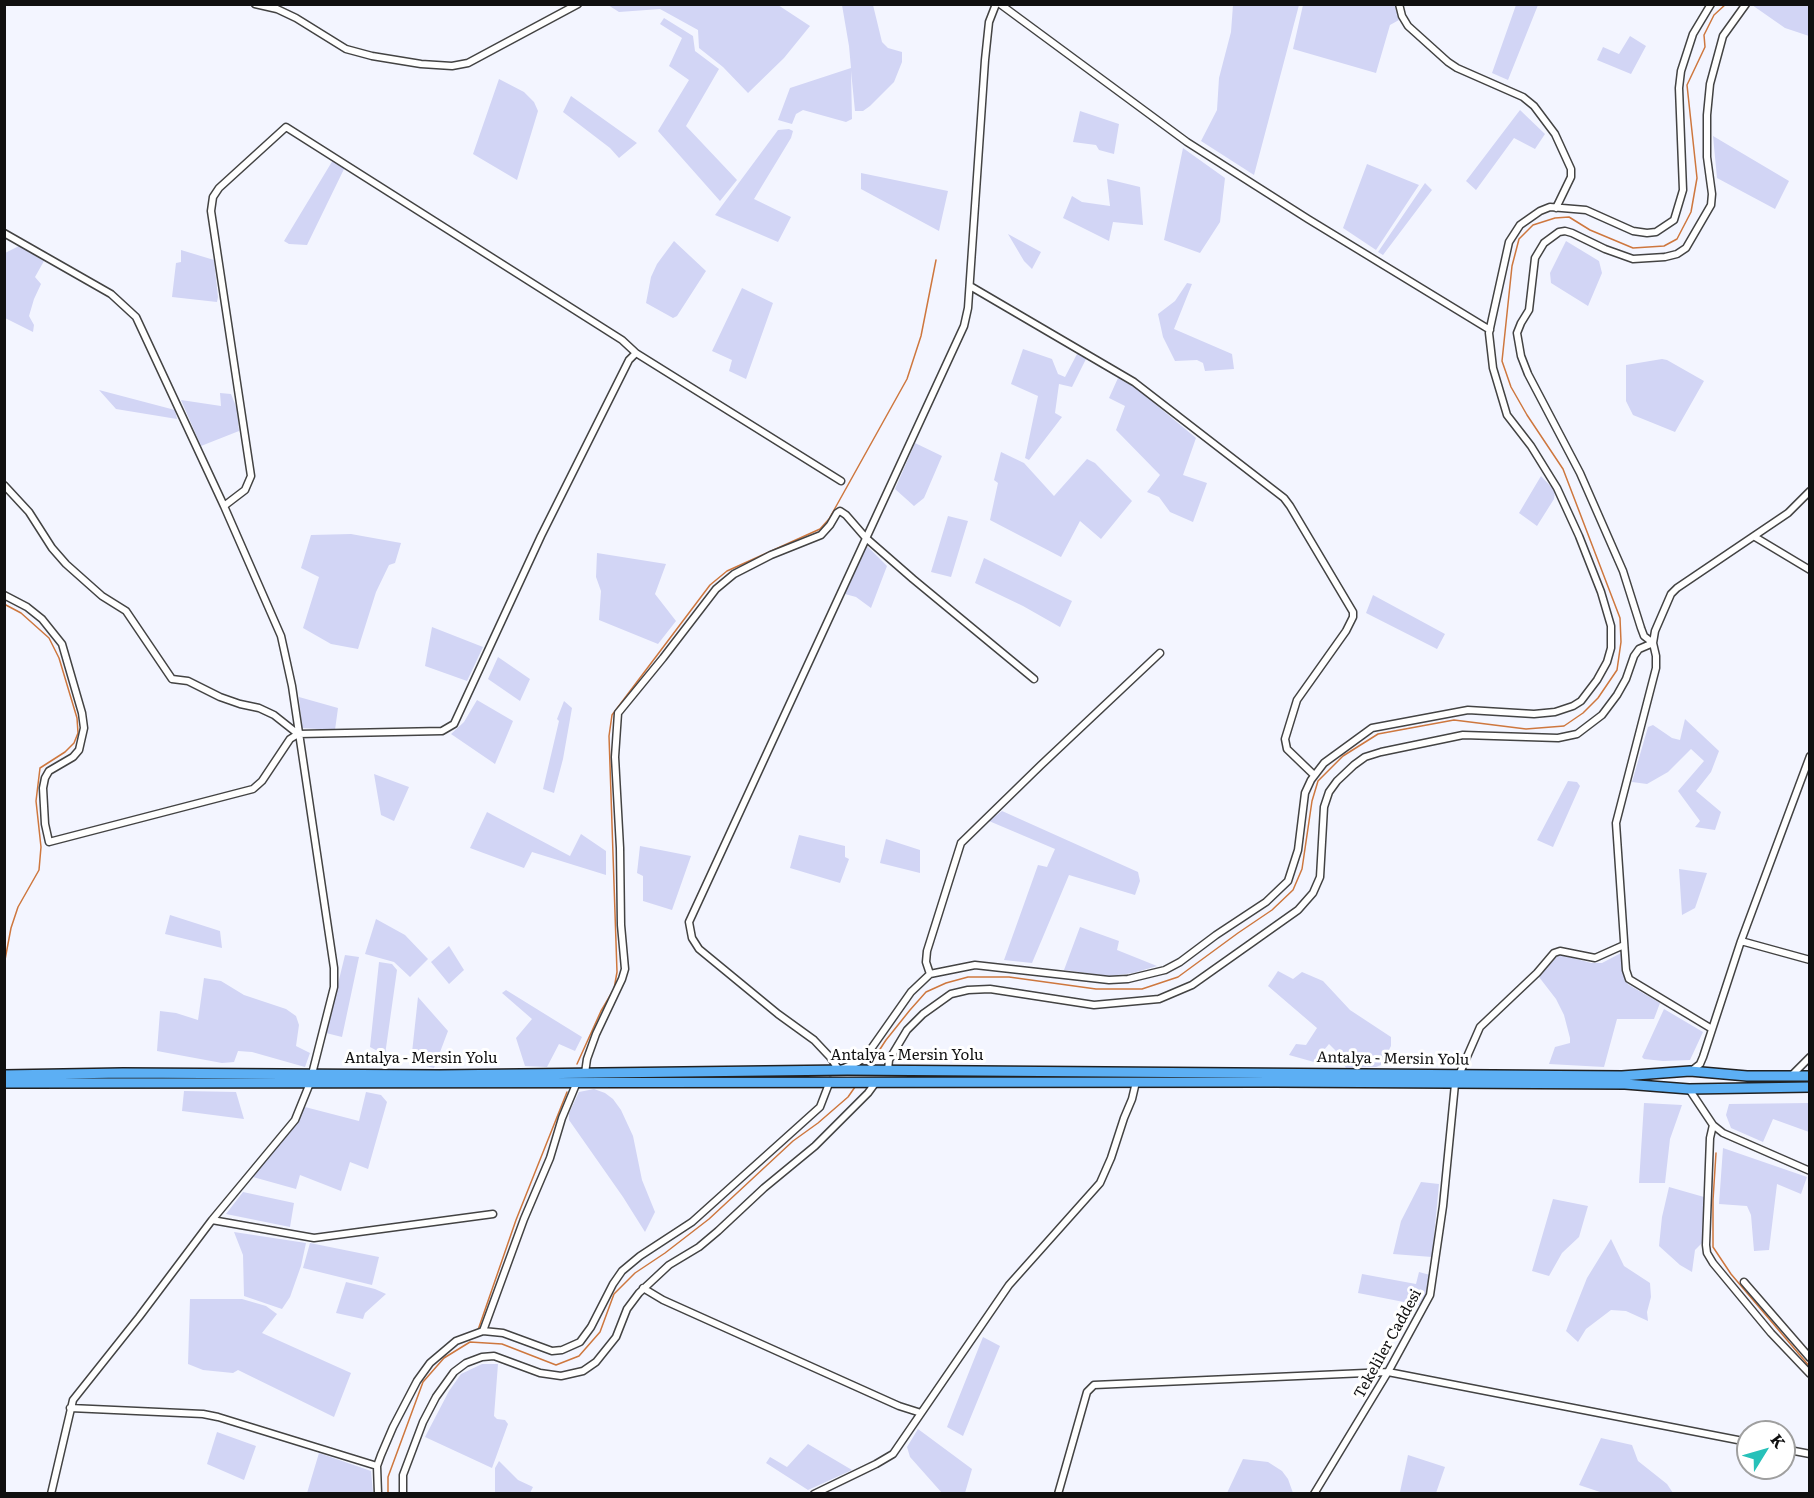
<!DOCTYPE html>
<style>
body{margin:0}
#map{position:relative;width:1814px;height:1498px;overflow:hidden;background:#f3f5ff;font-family:Literata,serif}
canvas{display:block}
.frame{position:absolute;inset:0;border:6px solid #101010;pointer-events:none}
.north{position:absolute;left:1736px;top:1420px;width:60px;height:60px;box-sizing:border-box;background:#fff;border:2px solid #9f9f9f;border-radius:50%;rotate:53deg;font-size:16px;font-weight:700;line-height:24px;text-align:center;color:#101010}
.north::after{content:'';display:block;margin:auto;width:21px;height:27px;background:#27c1b9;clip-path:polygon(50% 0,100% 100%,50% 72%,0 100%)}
</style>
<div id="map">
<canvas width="1814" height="1498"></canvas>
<div class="frame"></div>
<div class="north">K</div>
</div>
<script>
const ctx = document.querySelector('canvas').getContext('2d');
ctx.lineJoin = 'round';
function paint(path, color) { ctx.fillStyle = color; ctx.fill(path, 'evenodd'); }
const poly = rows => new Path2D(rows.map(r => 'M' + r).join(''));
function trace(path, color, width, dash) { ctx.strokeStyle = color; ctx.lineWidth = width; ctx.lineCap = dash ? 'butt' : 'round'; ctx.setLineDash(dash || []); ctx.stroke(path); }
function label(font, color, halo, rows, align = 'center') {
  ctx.font = font + ' Literata,serif'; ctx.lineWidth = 6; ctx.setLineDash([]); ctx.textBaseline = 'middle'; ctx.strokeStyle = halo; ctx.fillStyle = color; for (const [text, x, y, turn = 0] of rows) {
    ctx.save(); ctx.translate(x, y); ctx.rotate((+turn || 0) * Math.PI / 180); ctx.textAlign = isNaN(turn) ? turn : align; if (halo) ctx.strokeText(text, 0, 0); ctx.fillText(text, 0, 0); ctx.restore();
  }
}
paint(poly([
 [608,5,778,5,810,26,784,58,748,93,723,67,699,48,698,30,660,9,619,12],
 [842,5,873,5,882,42,888,48,902,52,902,62,894,82,870,106,863,111,855,111,851,71,852,119,846,122,803,110,796,114,792,124,778,120,790,88,851,68,849,46],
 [1233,5,1299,5,1254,175,1201,141,1217,110,1219,78,1231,32],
 [1303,5,1395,5,1399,20,1390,25,1376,73,1293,49],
 [1516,5,1538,5,1508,80,1492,73],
 [1752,5,1809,5,1809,36,1785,28],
 [664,18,693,36,695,51,719,69,686,126,737,180,720,201,658,131,689,80,669,66,682,38,660,24],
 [1630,36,1646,46,1631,74,1597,60,1603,47,1619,54],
 [499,79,524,92,534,102,538,111,517,180,473,154],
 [571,96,637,143,619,158,610,148,563,112],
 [1520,110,1545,134,1535,149,1514,138,1476,190,1466,181],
 [1080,111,1119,124,1114,154,1099,150,1096,145,1073,142],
 [789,129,793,131,791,138,754,199,791,217,778,242,715,215,778,130],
 [1713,136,1789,181,1775,209,1717,178],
 [1183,148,1225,178,1220,222,1200,253,1164,240],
 [333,160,345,167,307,245,289,244,284,241],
 [1367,164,1419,185,1376,250,1343,228],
 [861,173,948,191,939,231,861,189],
 [1107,179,1140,187,1143,225,1113,222,1109,241,1063,218,1072,196,1082,202,1110,206],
 [1425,183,1432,190,1383,255,1378,252],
 [1008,234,1041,252,1032,269,1024,261],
 [674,241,706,271,677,316,673,318,646,303,651,277,657,264],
 [1566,241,1599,261,1602,273,1588,306,1551,283,1550,273],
 [19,246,44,261,35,277,41,284,34,299,29,316,34,325,33,332,5,318,5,253],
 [181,250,214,260,218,297,217,302,172,297,176,263,181,262],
 [1187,283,1192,284,1174,329,1232,354,1234,369,1205,371,1203,363,1197,360,1175,361,1163,337,1158,314,1175,301],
 [742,288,773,303,746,379,729,371,732,360,712,351],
 [1023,349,1052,359,1058,374,1065,377,1077,354,1086,359,1072,387,1059,384,1055,413,1062,417,1029,460,1025,458,1038,396,1011,384],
 [1662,359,1667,360,1704,381,1675,432,1633,415,1626,401,1626,365],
 [1118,378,1136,388,1196,438,1183,475,1207,483,1193,522,1170,512,1159,497,1147,492,1160,475,1116,430,1125,406,1109,398],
 [99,390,175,410,177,419,116,409],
 [220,393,231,394,237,409,239,431,201,446,181,400,221,406],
 [915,443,942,456,924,498,914,506,895,489],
 [1001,452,1024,463,1054,496,1087,459,1095,463,1132,501,1101,539,1080,521,1061,557,990,520,998,483,994,480],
 [1541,476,1555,491,1554,499,1537,526,1519,513],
 [948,516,968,521,951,577,931,572],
 [351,534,401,543,395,563,389,565,376,592,358,649,331,644,303,628,319,577,301,568,311,535],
 [867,546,887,566,871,608,856,597,845,594],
 [597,553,666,564,655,594,676,621,658,644,599,620,601,591,596,577],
 [984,558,1072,601,1060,627,1023,606,975,583],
 [1373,595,1445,634,1437,649,1366,613],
 [432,627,483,647,467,681,425,666],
 [498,657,530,679,520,701,488,679],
 [299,697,338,708,335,730,302,728],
 [477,700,513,721,495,764,451,734,464,722],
 [564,701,572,708,563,759,554,793,543,789,559,721,557,719],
 [1685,719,1719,751,1711,772,1696,791,1721,812,1715,830,1695,827,1700,821,1678,791,1704,761,1691,749,1668,772,1647,784,1632,782,1648,727,1653,725,1672,738,1680,740],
 [374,774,409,787,394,821,381,815],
 [1568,781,1577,782,1580,786,1553,847,1537,840],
 [1002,811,1138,872,1140,881,1135,895,1069,875,1032,963,1004,960,1038,865,1047,867,1055,849,989,821],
 [487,812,570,856,581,834,606,851,606,875,532,852,524,868,470,848],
 [799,835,845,846,845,857,849,859,840,883,790,868],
 [886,839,920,850,920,873,880,863],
 [640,846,691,856,672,910,643,901,643,876,637,873],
 [1679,869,1707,873,1695,908,1682,915],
 [170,915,220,931,222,948,165,934],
 [376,919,405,935,428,959,410,977,394,962,365,954],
 [1080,927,1119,941,1117,950,1157,966,1133,973,1110,976,1064,970],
 [449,946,464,970,449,984,431,962],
 [1621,953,1625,981,1629,985,1660,1003,1654,1019,1617,1019,1604,1067,1549,1064,1555,1047,1570,1043,1570,1038,1564,1015,1556,999,1539,977,1559,954,1591,963,1602,963],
 [345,955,359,957,342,1037,326,1033],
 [379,962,392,964,397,970,385,1055,370,1047],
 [1278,971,1293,979,1302,972,1323,981,1350,1010,1391,1037,1391,1046,1381,1065,1376,1067,1346,1068,1337,1052,1329,1044,1314,1062,1289,1055,1296,1044,1306,1045,1317,1028,1268,986],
 [204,978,221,981,244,995,286,1009,296,1016,299,1025,296,1046,310,1053,305,1067,252,1052,238,1051,234,1062,222,1063,157,1051,160,1011,176,1013,198,1020],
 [506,990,582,1037,575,1051,559,1044,547,1067,525,1066,516,1038,532,1019,502,993],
 [418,997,448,1031,434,1068,411,1062],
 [1664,1009,1703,1032,1690,1060,1663,1061,1644,1059,1642,1057],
 [594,1089,605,1093,613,1099,621,1110,633,1136,642,1180,655,1212,645,1232,623,1197,569,1120,569,1113,579,1092],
 [184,1091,236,1092,244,1119,182,1111],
 [366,1092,381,1095,387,1102,368,1169,350,1162,341,1191,300,1175,296,1189,253,1177,305,1107,359,1121],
 [1644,1103,1682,1105,1670,1139,1665,1183,1639,1183],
 [1809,1103,1809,1132,1773,1119,1763,1142,1731,1128,1726,1115,1729,1104],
 [1723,1148,1807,1177,1801,1194,1777,1184,1769,1250,1754,1251,1751,1215,1747,1206,1719,1204],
 [1421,1182,1439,1184,1432,1257,1393,1254,1401,1221],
 [1669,1187,1704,1197,1703,1242,1695,1250,1692,1272,1680,1265,1659,1246,1662,1217],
 [243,1192,294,1203,290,1227,226,1214],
 [1553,1199,1588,1206,1579,1237,1562,1253,1549,1276,1532,1271],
 [234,1232,306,1243,301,1266,290,1297,282,1309,244,1296,243,1255],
 [1611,1239,1624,1266,1650,1283,1651,1297,1647,1312,1648,1321,1626,1311,1611,1310,1586,1329,1578,1342,1566,1331,1587,1278],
 [310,1243,379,1257,372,1285,303,1268],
 [1419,1272,1430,1275,1425,1298,1419,1305,1358,1293,1362,1274,1416,1284],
 [346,1282,375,1289,386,1294,365,1313,363,1319,336,1313],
 [190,1299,242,1299,266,1306,277,1314,262,1333,351,1373,334,1417,238,1370,233,1373,203,1370,188,1364],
 [983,1337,1000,1346,963,1436,947,1427],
 [482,1364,498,1364,494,1416,497,1419,505,1420,508,1424,492,1468,425,1437,449,1391,461,1374],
 [918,1429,972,1469,965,1493,942,1493,910,1457,907,1447],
 [217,1432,256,1446,244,1480,207,1464],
 [1601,1438,1632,1445,1638,1461,1667,1484,1673,1493,1603,1493,1579,1485],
 [808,1444,852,1470,808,1490,766,1463,770,1457,787,1467],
 [319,1453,371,1471,373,1493,307,1493],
 [1408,1455,1445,1467,1436,1493,1400,1492],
 [1243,1459,1268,1462,1282,1471,1288,1479,1293,1493,1227,1493],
 [499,1461,518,1480,533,1487,530,1493,495,1493,495,1468]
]), '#d2d5f5');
trace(poly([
 [4,604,21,613,49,638,59,658,77,718,78,733,74,743,65,752,40,768,36,801,41,847,39,870,18,907,11,928,4,965],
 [577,1064,601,1011,614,989,617,972,609,736,612,715,710,585,727,571,820,529,829,519,907,379,921,336,936,260],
 [869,1066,886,1040,910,1010,926,992,946,983,968,977,1009,977,1096,989,1142,989,1178,977,1238,933,1272,910,1293,890,1302,869,1312,801,1318,781,1343,756,1378,734,1454,720,1526,729,1564,726,1583,713,1598,698,1617,670,1621,642,1620,618,1563,469,1527,415,1511,387,1502,361,1512,266,1519,239,1533,225,1555,218,1569,217,1590,230,1633,248,1664,246,1677,239,1691,212,1697,178,1687,85,1705,47,1704,35,1714,15,1726,4],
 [1716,1153,1713,1200,1713,1247,1731,1274,1810,1367],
 [478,1330,516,1220,567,1092],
 [388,1494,388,1477,423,1382,444,1358,470,1342,502,1344,556,1365,579,1356,600,1332,614,1294,635,1273,665,1253,709,1219,793,1141,818,1123,848,1097,855,1087]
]), '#ce773e', 1.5);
const minor = poly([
 [255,4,277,9,296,18,346,49,372,56,421,64,452,66,468,63,578,4],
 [996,4,989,22,985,60,968,308,964,326,689,922,692,938,699,949,778,1014,814,1040,830,1057,839,1070,858,1062,866,1056,911,992,930,974,975,965,1109,980,1128,979,1165,970,1180,962,1216,935,1266,902,1288,881,1298,850,1305,793,1311,780,1324,763,1372,728,1468,710,1534,714,1555,712,1573,706,1581,701,1597,680,1607,662,1611,648,1611,626,1601,592,1579,536,1557,488,1531,446,1507,415,1493,368,1489,333,1492,319,1509,242,1520,225,1540,211,1550,207,1586,210,1633,231,1647,233,1656,232,1674,220,1683,190,1679,88,1681,71,1693,34,1711,4],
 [1000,4,1187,142,1308,219,1490,330],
 [1399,4,1402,16,1408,26,1448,62,1457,68,1523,97,1534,106,1555,134,1571,169,1571,177,1556,208],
 [4,233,111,294,136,317,224,506,281,636,292,686,334,968,334,987,312,1074],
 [970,286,1134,382,1284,498,1290,506,1353,612,1353,617,1346,631,1297,700,1285,739,1287,749,1314,775],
 [4,485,29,512,52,548,66,564,102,596,126,611,172,679,188,681,220,697,240,704,259,708,274,715,298,734],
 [224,506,245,490,251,476,211,211,213,197,219,188,286,127,622,340,636,353,841,481],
 [1755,537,1810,570],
 [4,595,27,607,42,619,62,644,82,713,84,728,79,750,73,757,49,771,45,778,43,788,45,824,49,842,253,789,262,781,290,739,298,734,442,731,454,724,541,536,629,360,636,353],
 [1653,643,1644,636,1641,628,1623,571,1580,473,1528,374,1521,356,1517,333,1521,323,1529,310,1535,258,1544,243,1559,232,1565,231,1572,233,1605,249,1633,259,1665,257,1677,254,1686,248,1711,205,1712,194,1707,157,1707,115,1710,84,1723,36,1746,4],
 [1741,941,1810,960],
 [930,974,926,962,927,951,961,843,1041,765,1160,653],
 [1712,1029,1629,979,1626,970,1616,823,1656,668,1656,656,1653,643,1655,631,1671,594,1677,588,1788,513,1810,491],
 [888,1070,889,1060,907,1030,923,1014,951,994,968,990,990,989,1094,1005,1159,999,1192,985,1298,910,1313,893,1320,877,1324,807,1329,792,1337,781,1354,765,1365,757,1381,752,1463,735,1558,738,1577,734,1602,715,1617,695,1626,679,1634,656,1639,649,1653,643],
 [1691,1071,1700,1064,1703,1057,1741,941,1810,756],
 [585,1073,587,1059,596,1034,622,979,625,969,621,925,620,848,615,757,618,713,663,658,716,589,734,574,771,555,821,535,830,525,837,513,840,511,846,515,866,538,913,579,1034,679],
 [1459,1075,1480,1027,1537,973,1554,953,1560,951,1595,958,1624,945],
 [1791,1076,1810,1057],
 [1689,1089,1713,1125,1723,1133,1810,1171],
 [1713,1125,1710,1138,1706,1245,1707,1253,1713,1263,1771,1333,1810,1374],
 [212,1220,314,1238,493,1214],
 [1744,1282,1810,1358],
 [643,1288,663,1300,899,1406,921,1413],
 [483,1331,524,1219,550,1158,562,1118,577,1082],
 [70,1408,203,1414,218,1417,377,1466],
 [1784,1449,1810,1454],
 [51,1494,73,1400,139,1317,212,1220,295,1120,310,1083],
 [378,1494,377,1466,381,1455,393,1427,417,1381,430,1363,456,1341,483,1331,503,1333,552,1351,562,1350,580,1342,591,1327,613,1284,622,1271,640,1256,692,1222,820,1107,830,1081],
 [403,1494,403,1475,423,1422,436,1397,454,1372,466,1363,482,1357,494,1356,540,1373,561,1376,583,1371,596,1362,616,1337,627,1309,639,1293,669,1265,699,1247,718,1231,764,1188,815,1146,868,1093,876,1082],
 [814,1494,876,1464,893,1454,1009,1285,1100,1183,1111,1158,1124,1118,1132,1099,1136,1082],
 [1058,1494,1087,1392,1094,1385,1388,1372,1748,1442],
 [1314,1494,1388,1372,1430,1295,1443,1206,1455,1084]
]);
const highway = poly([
 [4,1075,123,1073,439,1075,847,1070,1622,1076,1690,1071,1747,1076,1810,1076],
 [4,1083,1274,1082,1625,1084,1689,1089,1810,1087]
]);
trace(minor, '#434343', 9);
trace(highway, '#212121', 12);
trace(minor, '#fff', 6);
trace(highway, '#5caff4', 9);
label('15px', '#101010', '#fff', [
 ["Antalya - Mersin Yolu",907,1056],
 ["Antalya - Mersin Yolu",421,1059],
 ["Antalya - Mersin Yolu",1393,1059,1],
 ["Tekeliler Caddesi",1388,1344,-61]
]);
</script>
